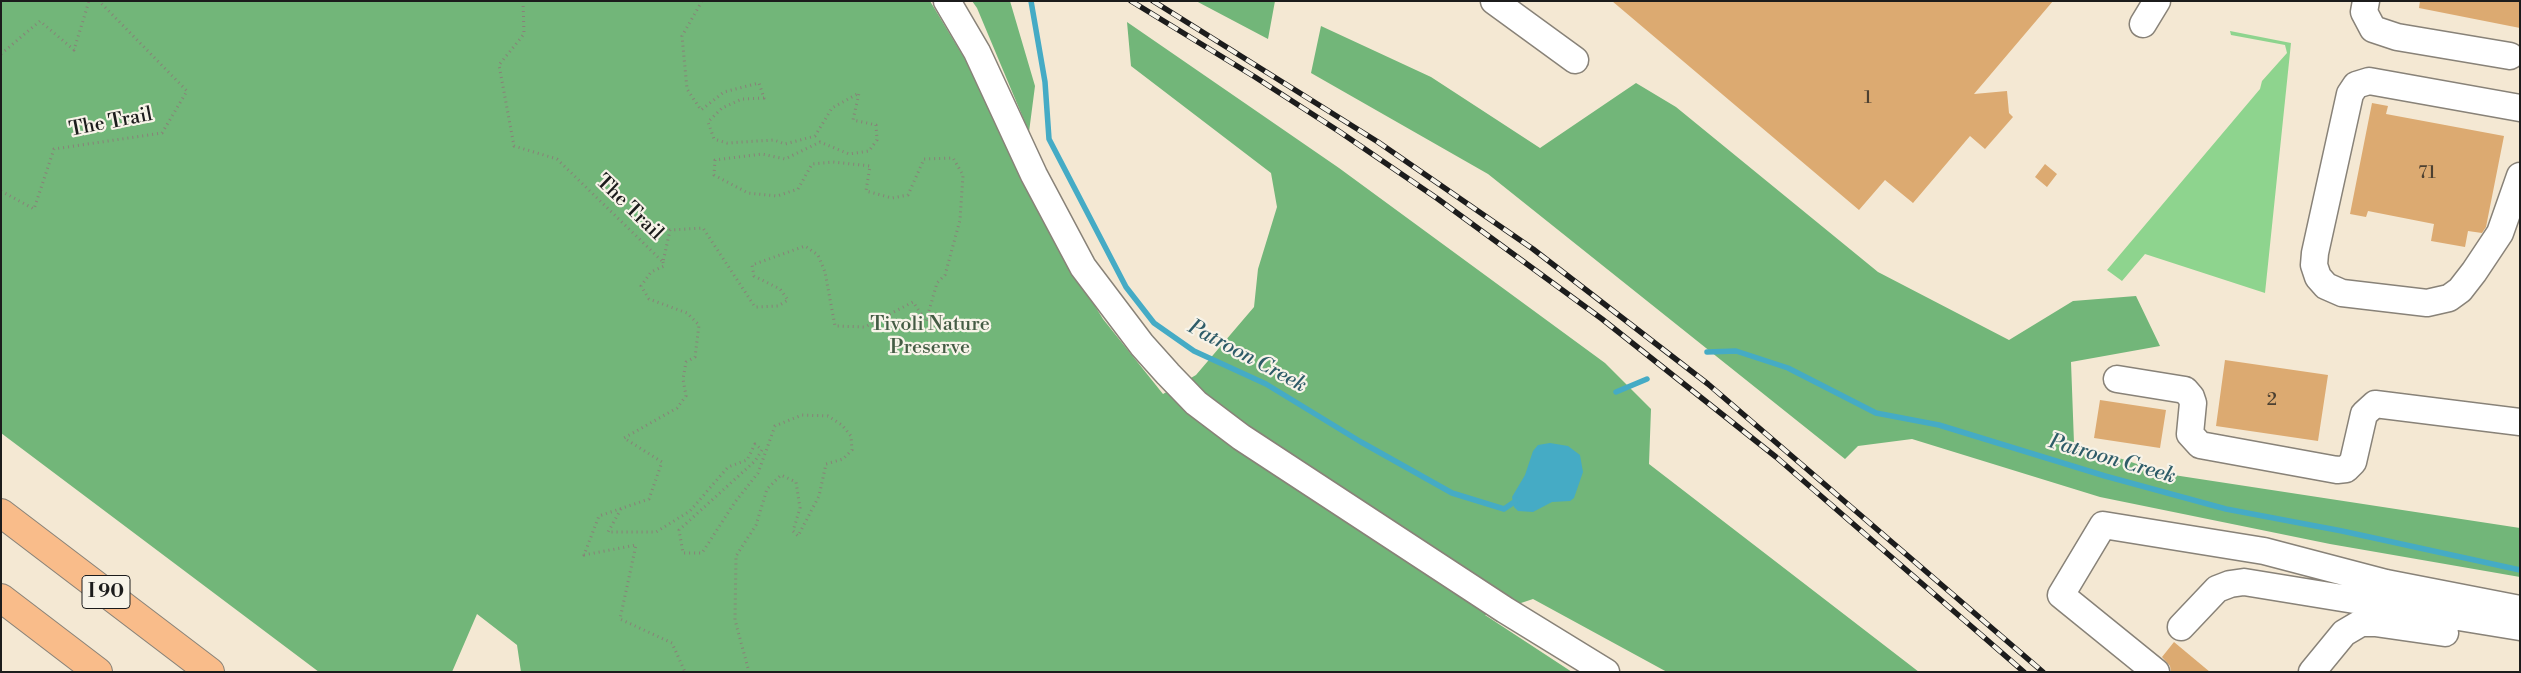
<!DOCTYPE html>
<style>
body{margin:0}
#map{position:relative;width:2521px;height:673px;overflow:hidden;background:#f4e8d3;font-family:"Libre Bodoni",serif}
canvas{display:block}
.frame{position:absolute;inset:0;border:2px solid #1c1c1c;pointer-events:none}
</style>
<div id="map">
<canvas width="2521" height="673"></canvas>
<div class="frame"></div>
</div>
<script>
const ctx = document.querySelector('canvas').getContext('2d');
ctx.lineJoin = 'round';
function paint(path, color) { ctx.fillStyle = color; ctx.fill(path, 'evenodd'); }
const poly = rows => new Path2D(rows.map(r => 'M' + r).join(''));
function trace(path, color, width, dash) { ctx.strokeStyle = color; ctx.lineWidth = width; ctx.lineCap = dash ? 'butt' : 'round'; ctx.setLineDash(dash || []); ctx.stroke(path); }
function label(font, color, halo, rows, align = 'center') {
  ctx.font = font + ' "Libre Bodoni",serif'; ctx.lineWidth = 4.5; ctx.setLineDash([]); ctx.textBaseline = 'middle'; ctx.strokeStyle = halo; ctx.fillStyle = color; for (const [text, x, y, turn = 0] of rows) {
    ctx.save(); ctx.translate(x, y); ctx.rotate((+turn || 0) * Math.PI / 180); ctx.textAlign = isNaN(turn) ? turn : align; if (halo) ctx.strokeText(text, 0, 0); ctx.fillText(text, 0, 0); ctx.restore();
  }
}
paint(poly([
 [2230,31,2291,43,2265,293,2145,254,2122,281,2107,270,2260,89,2262,81,2287,53,2285,45,2231,35]
]), '#8ed48e');
paint(poly([
 [1,1,930,1,998,114,1053,238,1103,319,1163,394,1196,375,1254,307,1258,269,1277,207,1271,173,1131,66,1127,22,1339,168,1605,363,1651,409,1649,464,1919,672,1667,672,1533,599,1485,615,1572,672,521,672,517,645,477,614,452,672,319,672,1,433],
 [972,1,1010,1,1035,86,1029,132,977,8],
 [1196,1,1275,1,1268,39],
 [1321,26,1431,77,1540,148,1636,83,1676,107,1878,272,2009,340,2073,301,2136,296,2160,346,2071,362,2074,443,2167,474,2520,528,2520,577,2330,544,2100,497,1912,439,1858,446,1845,459,1488,174,1311,73]
]), '#72b679');
paint(poly([
 [1550,443,1568,446,1580,455,1583,472,1574,498,1570,501,1552,502,1533,512,1518,511,1514,507,1512,497,1525,475,1533,451,1538,445]
]), '#45abc5');
trace(poly([
 [1031,1,1045,82,1049,139,1126,287,1154,323,1194,351,1266,384,1361,442,1452,493,1504,509,1517,500],
 [1707,352,1736,351,1788,368,1876,413,1939,425,2105,476,2226,509,2342,531,2520,570],
 [1616,392,1647,379]
]), '#45abc5', 5.5);
paint(poly([
 [1612,1,2053,1,1974,94,2007,91,2009,113,2013,117,1985,149,1970,136,1913,203,1885,180,1859,210],
 [2420,1,2520,1,2520,28,2419,8],
 [2372,103,2388,106,2386,114,2504,136,2486,227,2482,233,2468,231,2465,247,2431,241,2434,224,2368,211,2366,217,2350,214],
 [2045,164,2057,174,2047,187,2035,177],
 [2225,360,2328,375,2318,441,2216,426],
 [2100,400,2166,410,2160,448,2094,438],
 [2174,642,2210,672,2171,672,2170,666,2162,657]
]), '#dcaa71');
const minor = poly([
 [947,1,977,52,1034,175,1083,267,1142,345,1168,374,1196,403,1241,437,1505,610,1606,672],
 [1494,1,1575,60],
 [2366,1,2364,12,2373,29,2397,37,2510,56],
 [2143,24,2157,1],
 [2520,108,2369,81,2356,85,2350,94,2315,253,2314,265,2318,277,2326,286,2342,293,2427,303,2449,298,2460,290,2474,272,2500,233,2520,176],
 [2117,379,2185,390,2191,397,2193,403,2190,434,2200,445,2337,470,2346,469,2353,462,2364,414,2375,404,2520,422],
 [2181,627,2217,589,2230,584,2244,582,2520,627],
 [2156,672,2061,595,2103,525,2264,551,2386,583,2520,609],
 [2312,672,2344,633,2361,623,2375,623,2445,633]
]);
const highway = poly([
 [1,513,210,672],
 [1,598,98,672]
]);
trace(minor, '#888278', 29);
trace(highway, '#888278', 30);
trace(poly([
 [523,1,524,34,499,65,514,146,557,159,663,262,670,230,703,228,755,307,778,306,788,300,780,289,754,276,752,265,805,246,818,255,825,272,835,326,865,327,913,302,926,321,937,283,945,275,960,220,963,175,953,158,924,159,908,195,892,198,866,191,870,166,833,162,812,164,798,189,777,196,748,193,714,175,715,160,762,154,785,159,820,142,849,154,869,151,877,140,876,125,853,120,859,93,832,108,815,136,785,144,774,140,727,143,714,139,708,122,722,108,742,99,764,98,759,83,724,92,701,110,687,89,682,36,702,1],
 [1,54,40,21,74,50,89,1],
 [1,191,34,209,54,149,162,133,187,91,99,1],
 [663,262,664,266,651,272,641,286,649,299,687,313,699,325,695,357,686,362,683,379,686,396,677,408,624,438,662,462,649,499,599,516,584,555,636,545,620,619,672,643,685,672],
 [621,509,608,532,656,532,690,511,728,467,747,460,755,444,762,450,755,461,679,530,683,553,702,553,735,502,758,473,775,426,802,415,828,416,842,425,851,436,852,450,843,459,826,464,819,496,798,536,793,531,800,508,796,482,781,475,767,489,756,525,736,556,735,620,749,672]
]), '#888278', 3, [1, 4]);
trace(minor, '#fff', 26);
trace(highway, '#f9bc8a', 28);
const rail = poly([
 [1131,1,1255,77,1340,132,1438,199,1602,319,1776,457,2024,672],
 [1153,1,1378,142,1533,249,1708,384,2043,672]
]);
trace(rail, '#1c1c1c', 5.5);
trace(rail, '#f7f3e8', 4, [11]);
label('18px', '#4c4031', null, [
 ["1",1868,99],
 ["71",2427,174],
 ["2",2272,401]
]);
for (const [x, y, w] of [
 [106,592,48]
]) { const box = new Path2D(); box.roundRect(x - w / 2, y - 16.5, w, 33, 4); ctx.fillStyle = '#f7f3e8'; ctx.fill(box); trace(box, '#1c1c1c', 1); }
label('bold 19px', '#1c1c1c', null, [
 ["I 90",106,592]
]);
label('20px', '#1c1c1c', '#f7f3e8', [
 ["The Trail",111,123,-11],
 ["The Trail",629,208,44]
]);
label('20px', '#445c44', '#f7f3e8', [
 ["Tivoli Nature",930,325],
 ["Preserve",930,348]
]);
label('italic 21px', '#2e5c68', '#f7f3e8', [
 ["Patroon Creek",1247,357,28],
 ["Patroon Creek",2112,460,16]
]);
</script>
